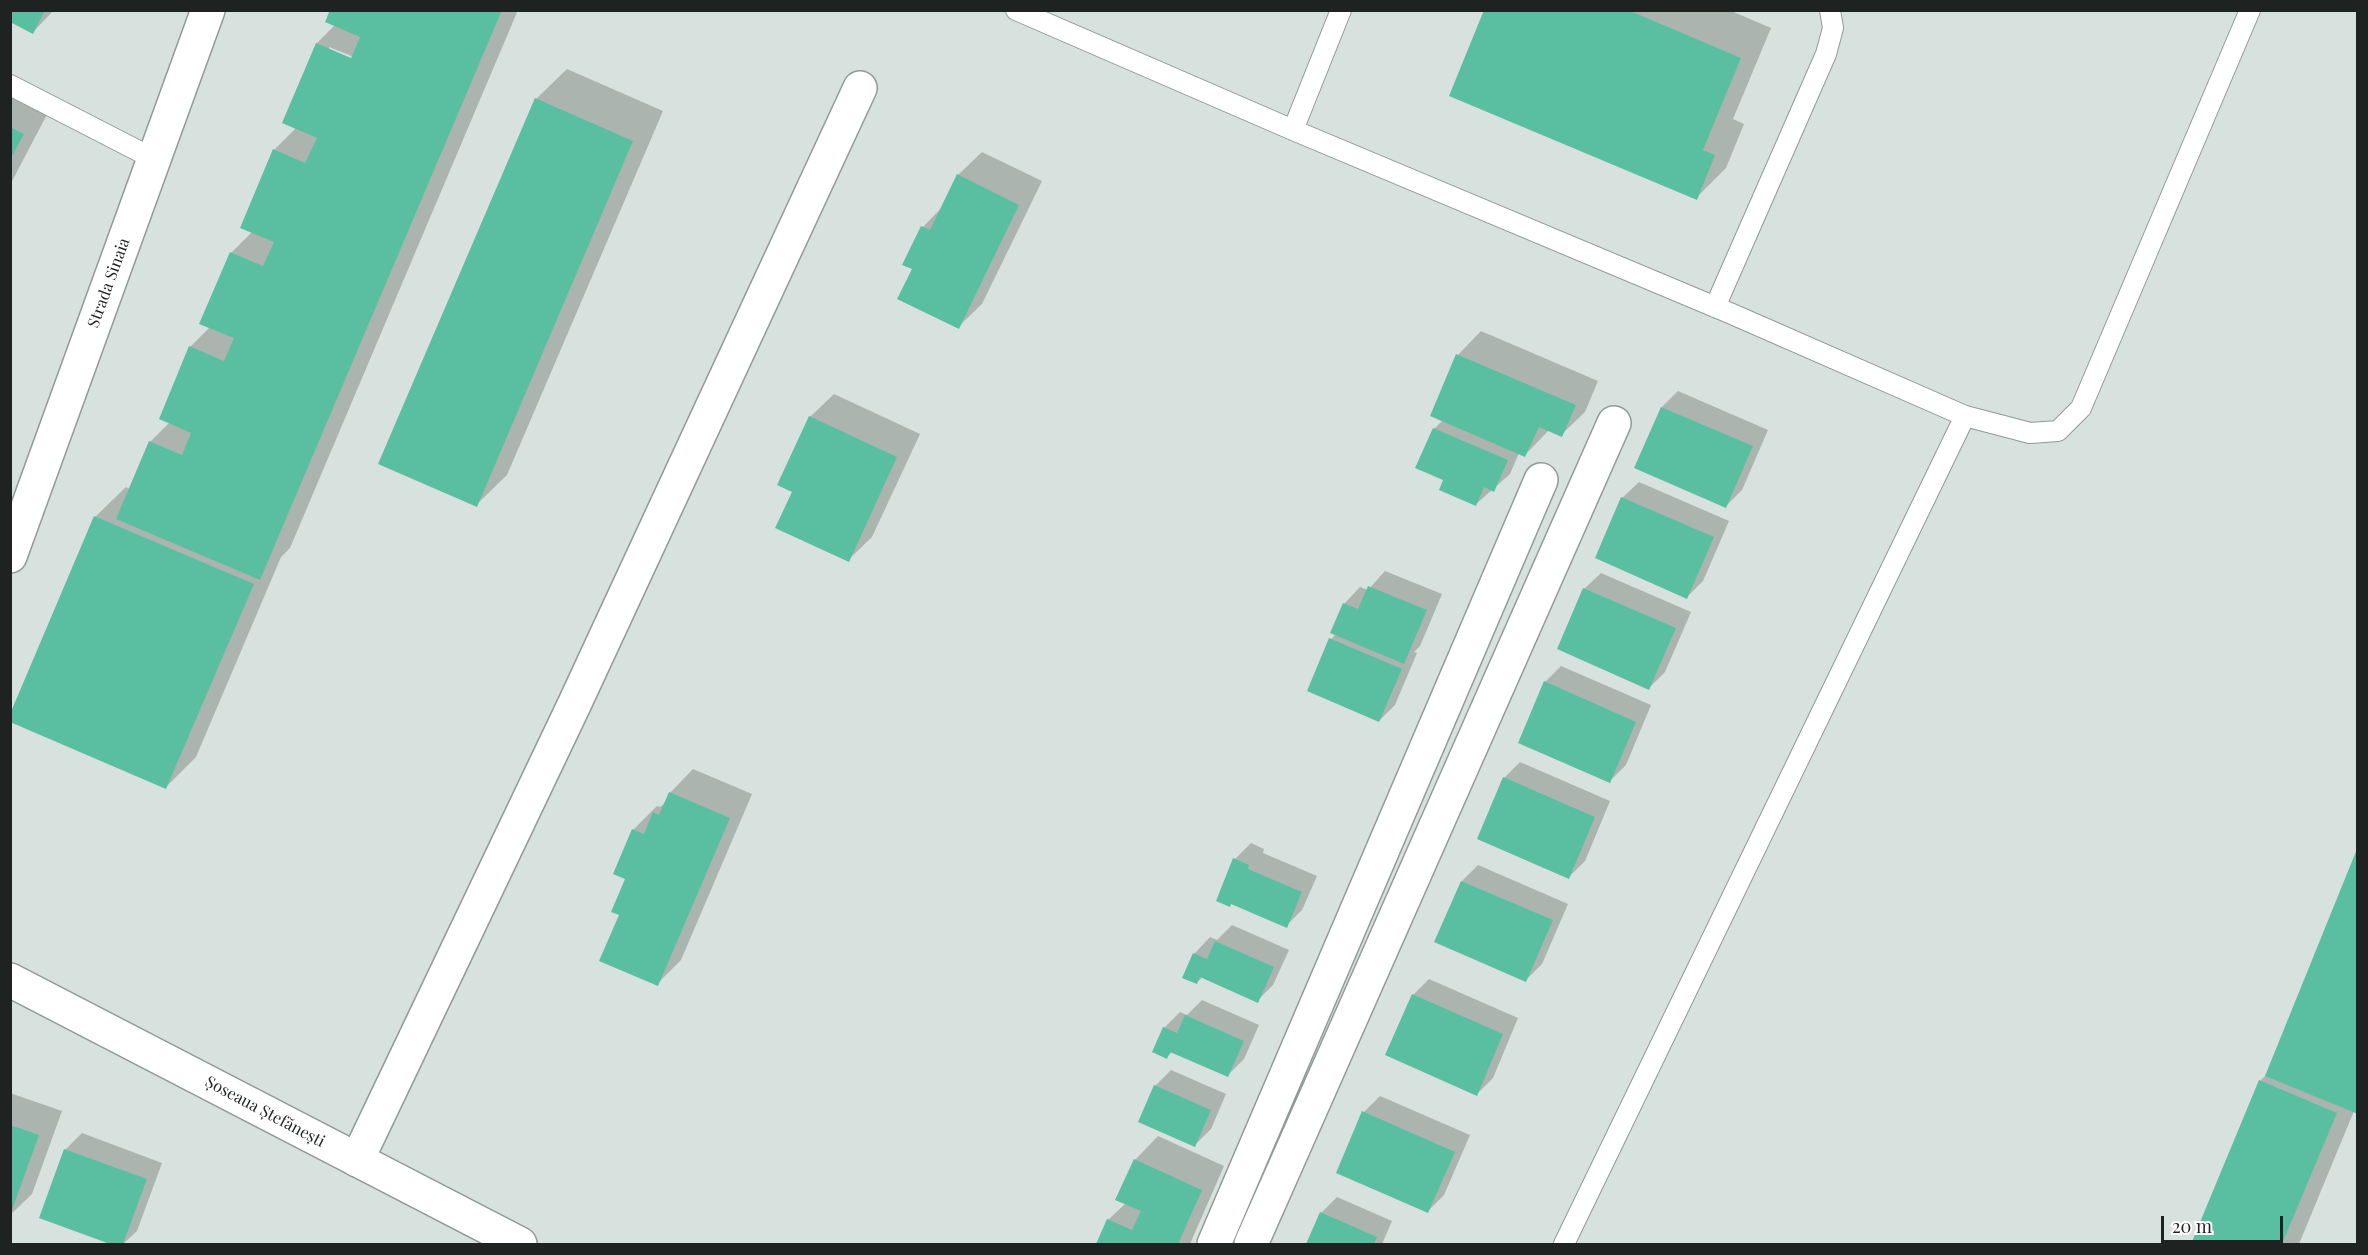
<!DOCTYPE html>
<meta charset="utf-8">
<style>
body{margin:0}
#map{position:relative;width:2368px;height:1255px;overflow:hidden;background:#d7e1dd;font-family:"Playfair Display",serif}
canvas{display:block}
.frame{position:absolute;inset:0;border:12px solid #1e2220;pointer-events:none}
.scale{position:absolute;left:2161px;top:1216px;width:122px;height:27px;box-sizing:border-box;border:3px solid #1e2220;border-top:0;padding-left:8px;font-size:18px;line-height:21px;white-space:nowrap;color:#1e2220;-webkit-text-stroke:4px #fff;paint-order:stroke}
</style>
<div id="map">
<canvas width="2368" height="1255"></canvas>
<div class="frame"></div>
<div class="scale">20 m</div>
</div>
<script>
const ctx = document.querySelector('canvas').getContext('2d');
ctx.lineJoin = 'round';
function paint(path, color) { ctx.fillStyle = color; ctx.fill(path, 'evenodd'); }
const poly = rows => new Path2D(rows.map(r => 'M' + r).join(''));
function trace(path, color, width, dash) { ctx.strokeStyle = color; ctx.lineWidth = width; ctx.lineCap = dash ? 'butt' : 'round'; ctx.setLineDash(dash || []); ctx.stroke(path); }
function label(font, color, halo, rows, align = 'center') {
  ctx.font = font + ' "Playfair Display",serif'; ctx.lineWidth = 4.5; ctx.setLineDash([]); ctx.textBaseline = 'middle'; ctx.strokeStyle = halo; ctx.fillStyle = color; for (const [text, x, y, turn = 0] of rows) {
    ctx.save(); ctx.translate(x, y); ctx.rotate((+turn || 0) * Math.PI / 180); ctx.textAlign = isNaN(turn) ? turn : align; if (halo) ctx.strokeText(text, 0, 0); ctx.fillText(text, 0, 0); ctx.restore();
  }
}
paint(poly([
 [10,10,54,10,33,32],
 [331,10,518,10,290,548,281,557,196,757,166,787,95,517,126,487,130,489,150,442,170,422,190,347,210,327,231,253,252,232,274,150,296,128,317,43,335,25],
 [329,47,359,59,357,62,329,50],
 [1486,10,1729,10,1771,28,1733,119,1744,124,1726,168,1696,198],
 [567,69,663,111,507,475,476,505,536,99],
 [10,81,53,103,10,185],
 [982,152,1042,181,982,304,958,327,914,268,904,264,923,227,944,205,958,175],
 [1481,331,1598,381,1585,412,1561,435,1549,430,1525,455,1519,453,1510,474,1476,504,1446,479,1434,429,1443,420,1432,415,1458,355],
 [1678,391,1768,430,1742,490,1726,506,1662,407],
 [834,394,920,434,872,537,848,560,794,492,810,417],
 [1639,482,1729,521,1703,581,1687,597,1622,498],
 [1385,571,1442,594,1420,646,1414,652,1417,653,1395,705,1379,721,1331,639,1336,634,1344,604,1360,587,1368,590],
 [1601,573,1691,612,1665,672,1649,688,1584,589],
 [1561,666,1651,705,1626,765,1610,781,1545,682],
 [1520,762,1610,801,1585,861,1569,877,1504,778],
 [693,769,752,794,681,960,657,984,621,914,627,878,615,873,634,829,657,806,660,807,667,801,670,793],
 [1251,843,1264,849,1263,853,1317,876,1302,910,1286,926,1232,903,1229,906,1235,859],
 [1478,865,1568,904,1542,964,1526,980,1462,881],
 [1232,925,1289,950,1273,985,1257,1001,1203,977,1197,982,1184,977,1194,954,1210,937,1217,940],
 [1429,979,1518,1018,1493,1078,1477,1094,1413,995],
 [1202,1000,1259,1025,1244,1059,1228,1075,1172,1052,1167,1057,1164,1028,1180,1012,1187,1015],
 [1171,1070,1226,1094,1211,1129,1195,1145,1155,1086],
 [2266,1075,2354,1111,2299,1244,2193,1244,2260,1081],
 [10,1093,62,1111,32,1194,10,1215],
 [1380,1096,1470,1135,1444,1195,1428,1211,1364,1112],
 [82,1133,162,1163,137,1231,123,1244,115,1244,41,1217,66,1149],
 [1158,1136,1224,1166,1190,1244,1098,1244,1108,1220,1126,1203,1135,1160],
 [1337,1197,1392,1221,1382,1244,1308,1244,1321,1213]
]), '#0003');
paint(poly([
 [10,10,45,10,33,34,10,22],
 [330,10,502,10,260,580,116,519,149,441,182,455,191,433,159,419,189,346,224,361,234,338,199,324,230,252,263,266,274,242,240,228,273,149,305,163,317,138,282,123,316,43,351,58,360,37,325,22],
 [1484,10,1628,10,1741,58,1703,150,1715,155,1697,200,1449,96],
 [535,98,633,141,477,507,378,464],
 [10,127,24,134,10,160],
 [957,174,1019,205,959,329,897,299,912,269,902,265,921,226,930,230],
 [1456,354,1576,405,1562,437,1539,427,1525,457,1430,416],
 [1661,407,1753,446,1726,508,1634,468],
 [809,416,897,457,849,562,775,528,792,492,777,485],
 [1433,428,1508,460,1494,492,1484,487,1476,506,1439,490,1443,480,1415,468],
 [1621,497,1714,537,1687,599,1595,558],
 [94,516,254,584,166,789,10,722,10,714],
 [1368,586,1427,610,1404,664,1330,633,1343,603,1358,609],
 [1583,588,1676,628,1649,690,1557,649],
 [1329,638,1402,669,1379,722,1307,691],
 [1544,681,1636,722,1610,783,1518,743],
 [1503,777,1595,817,1569,879,1477,839],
 [669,792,730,818,658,986,599,961,619,915,611,912,625,879,613,874,632,829,644,834,653,812,659,815],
 [2357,849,2358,849,2358,1114,2265,1076],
 [1233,858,1249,865,1248,869,1302,892,1287,928,1231,904,1230,907,1216,901],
 [1461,881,1553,920,1526,982,1434,942],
 [1215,941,1274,967,1258,1003,1200,977,1197,984,1182,978,1193,953,1207,959],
 [1412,994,1503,1034,1477,1096,1385,1055],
 [1185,1015,1244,1041,1228,1077,1170,1052,1167,1059,1152,1052,1163,1027,1177,1033],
 [2259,1080,2337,1113,2282,1244,2191,1244],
 [1154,1085,1211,1110,1195,1147,1138,1122],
 [1362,1111,1455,1152,1428,1213,1336,1173],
 [10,1125,39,1135,11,1213,10,1213],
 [64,1149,147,1179,123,1244,110,1244,39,1218],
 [1134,1159,1202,1190,1178,1244,1096,1244,1107,1219,1132,1230,1141,1211,1115,1200],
 [1320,1212,1377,1237,1374,1244,1306,1244]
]), '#5abfa1');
const lane = poly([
 [1016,10,1293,130,1732,314,1965,416,2030,433,2058,431,2081,408,2250,10],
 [10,85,154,159],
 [1293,130,1341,10],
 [1715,307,1826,54,1833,28,1830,10],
 [1564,1244,1965,416]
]);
const street = poly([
 [10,556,208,10],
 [357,1160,574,705,860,88],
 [1214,1244,1541,480],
 [1251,1244,1614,423]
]);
const secondary = poly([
 [10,980,520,1244]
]);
trace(lane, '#909a96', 22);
trace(street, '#909a96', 36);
trace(secondary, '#909a96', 36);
trace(lane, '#fff', 20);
trace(street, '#fff', 33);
trace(secondary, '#fff', 33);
label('16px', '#1e2220', '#fff', [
 ["Strada Sinaia",109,283,-70],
 ["Șoseaua Ștefănești",265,1112,28]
]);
</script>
